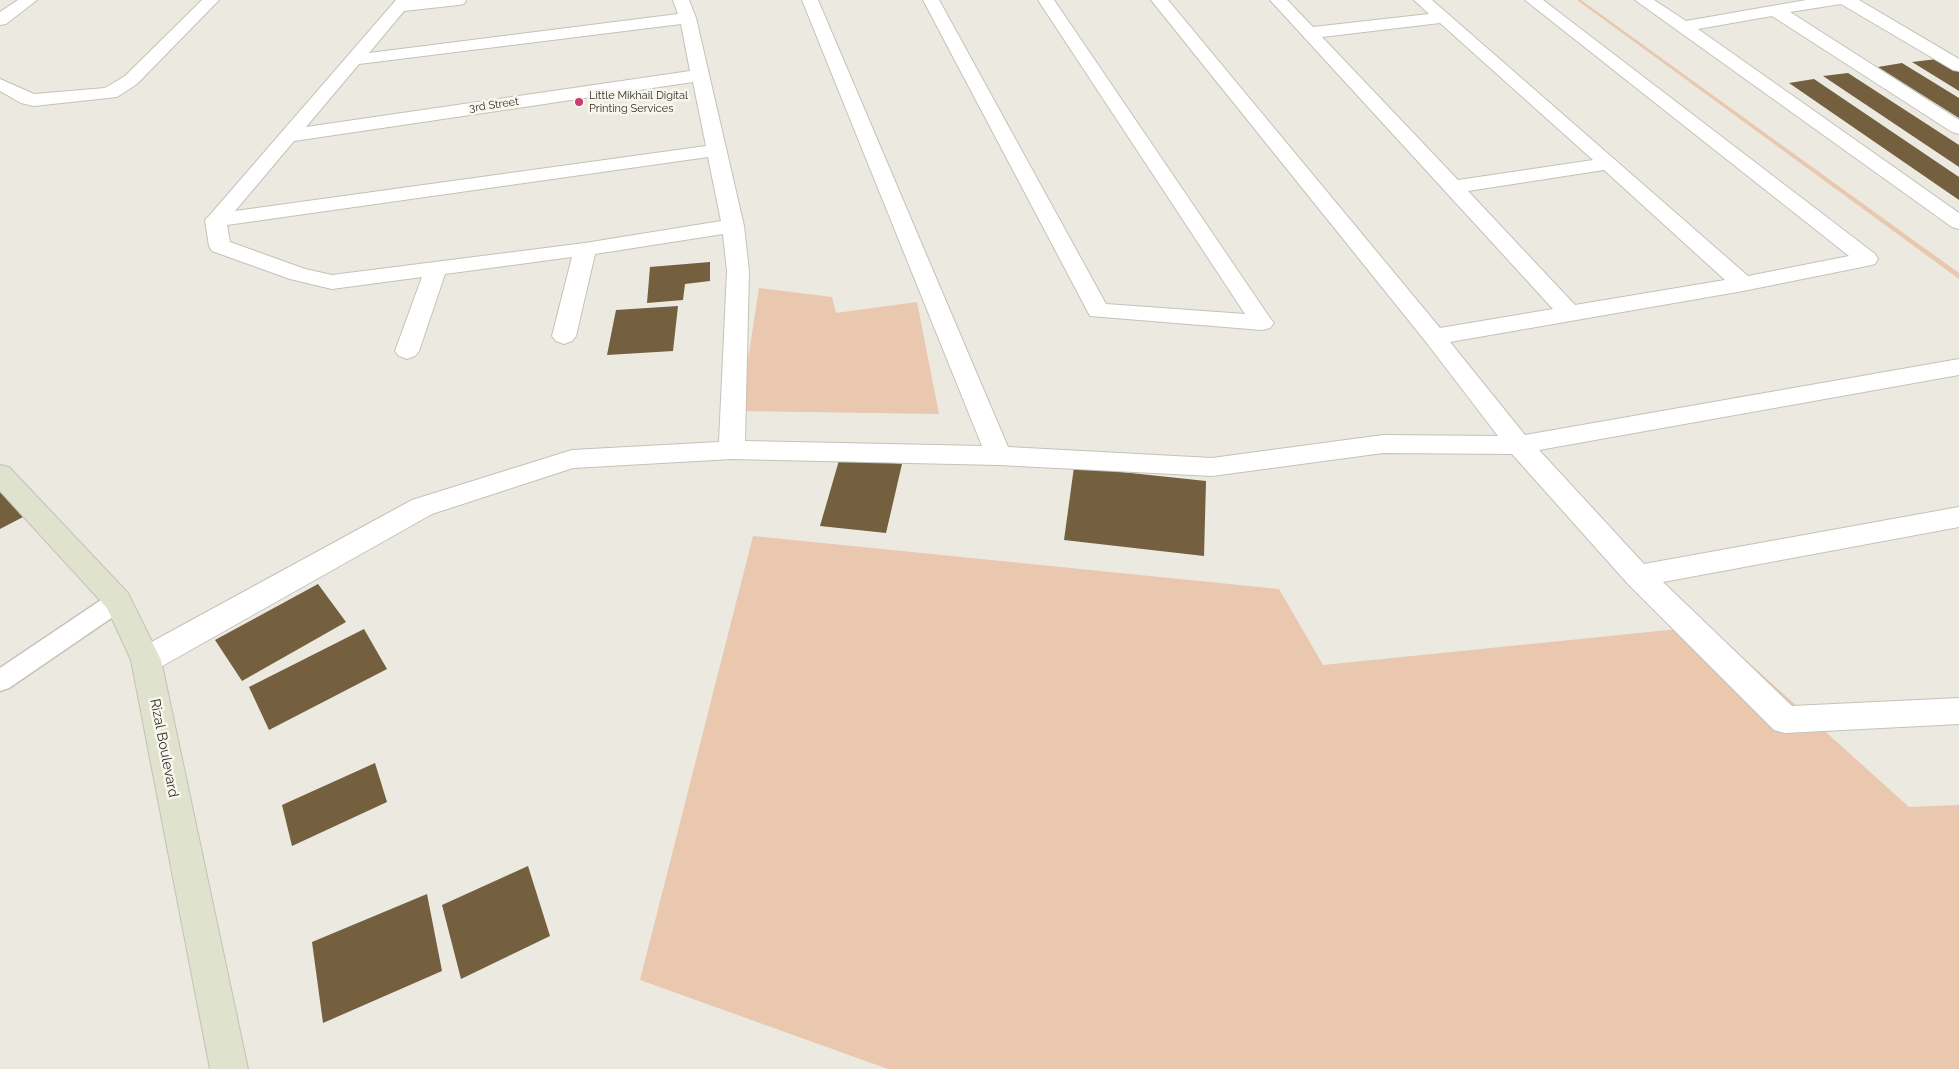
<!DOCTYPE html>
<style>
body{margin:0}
canvas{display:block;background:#ebe9e0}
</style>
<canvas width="1959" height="1069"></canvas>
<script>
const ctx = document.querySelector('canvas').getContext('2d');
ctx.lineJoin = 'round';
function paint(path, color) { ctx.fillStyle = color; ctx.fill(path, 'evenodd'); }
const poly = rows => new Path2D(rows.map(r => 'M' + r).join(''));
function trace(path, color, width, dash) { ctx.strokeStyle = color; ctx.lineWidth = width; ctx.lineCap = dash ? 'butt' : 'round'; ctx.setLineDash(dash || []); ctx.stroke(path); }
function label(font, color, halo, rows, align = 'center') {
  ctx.font = font + ' Raleway,sans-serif'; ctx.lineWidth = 5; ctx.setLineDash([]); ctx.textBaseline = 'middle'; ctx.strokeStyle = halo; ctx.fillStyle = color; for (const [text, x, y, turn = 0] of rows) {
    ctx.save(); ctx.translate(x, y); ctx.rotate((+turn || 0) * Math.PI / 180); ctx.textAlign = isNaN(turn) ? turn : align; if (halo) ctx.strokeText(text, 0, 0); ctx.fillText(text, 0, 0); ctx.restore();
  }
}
paint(poly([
 [1577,0,1581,0,1959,273,1959,279],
 [759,288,832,297,836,313,917,302,939,414,740,411],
 [753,536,1279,589,1323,665,1708,626,1909,807,1959,805,1959,1069,888,1069,640,980]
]), '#e9c8af');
paint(poly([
 [1937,59,1959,72,1959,91,1912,62],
 [1902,63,1959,98,1959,118,1878,67],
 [1848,73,1959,145,1959,167,1823,76],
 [1814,79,1959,177,1959,200,1789,83],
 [710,262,710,281,685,284,683,300,647,303,650,267],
 [678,306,673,351,607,355,616,310],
 [840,457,902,464,886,533,820,526],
 [1074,467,1206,481,1204,556,1064,540],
 [0,489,23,517,0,529],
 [318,584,346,622,242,681,215,640],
 [364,629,387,669,269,730,249,687],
 [375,763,387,802,292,846,282,805],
 [528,866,550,936,461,979,442,905],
 [427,894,442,971,323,1023,312,942]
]), '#745f3f');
const lane = poly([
 [118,592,126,594,130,601,126,608,9,688,0,691,0,668,110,594,118,592]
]);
const street = poly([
 [18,0,37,0,6,24,0,25,0,12,18,0],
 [202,0,219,0,137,84,117,97,34,106,21,103,0,91,0,79,34,94,105,88,125,76,202,0],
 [396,0,466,0,464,4,458,5,404,11,369,53,678,14,673,0,689,0,696,18,744,226,749,271,745,441,982,446,802,0,818,0,1008,447,1212,458,1383,435,1498,436,1426,342,1151,0,1168,0,1440,328,1553,309,1270,0,1287,0,1313,27,1429,14,1414,0,1432,0,1748,276,1849,256,1525,0,1543,0,1875,254,1878,259,1875,264,1867,266,1743,291,1450,342,1525,435,1959,359,1959,375,1539,450,1644,564,1959,507,1959,527,1663,582,1792,706,1959,698,1959,724,1785,733,1774,730,1628,584,1512,454,1383,453,1212,476,999,465,732,459,573,468,432,514,157,669,146,672,135,669,131,660,135,651,412,500,572,450,719,442,727,271,723,234,595,254,576,336,572,341,564,344,556,341,552,336,572,257,445,274,419,351,415,356,407,359,399,356,395,351,422,277,332,289,290,279,212,251,209,246,205,220,209,216,396,0],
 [1440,23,1593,160,1458,180,1322,37,1440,23],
 [681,24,690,71,306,127,359,64,681,24],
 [693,82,706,146,235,211,294,141,693,82],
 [708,157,721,221,585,243,332,275,305,269,230,242,227,225,708,157],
 [1604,170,1725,280,1575,305,1468,191,1604,170],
 [923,0,939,0,1106,304,1245,314,1038,0,1054,0,1270,318,1274,323,1270,328,1262,330,1090,316,923,0],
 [1635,0,1654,0,1686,21,1806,0,1859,0,1959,59,1959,71,1953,70,1841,4,1790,12,1959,120,1959,134,1952,132,1772,16,1698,29,1959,213,1959,229,1952,227,1635,0]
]);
const secondary = poly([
 [0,465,9,467,128,593,161,660,248,1069,210,1069,131,660,107,608,0,491,0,465]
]);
trace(lane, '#c4c2b9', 3);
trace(street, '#c4c2b9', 2);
trace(secondary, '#c4c2b9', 2);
paint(lane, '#fff');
paint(street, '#fff');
paint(secondary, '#dfe2cc');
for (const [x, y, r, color] of [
 [579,102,5,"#c83d72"]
]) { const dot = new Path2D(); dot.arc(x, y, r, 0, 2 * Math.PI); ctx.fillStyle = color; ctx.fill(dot); trace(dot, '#f8f6ed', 2); }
label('11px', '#30302c', '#f8f6ed', [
 ["Little Mikhail Digital",589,96],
 ["Printing Services",589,109]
], 'left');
label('11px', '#30302c', '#f8f6ed', [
 ["3rd Street",494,105,-8]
]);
label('14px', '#30302c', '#f8f6ed', [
 ["Rizal Boulevard",164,748,79]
]);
</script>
